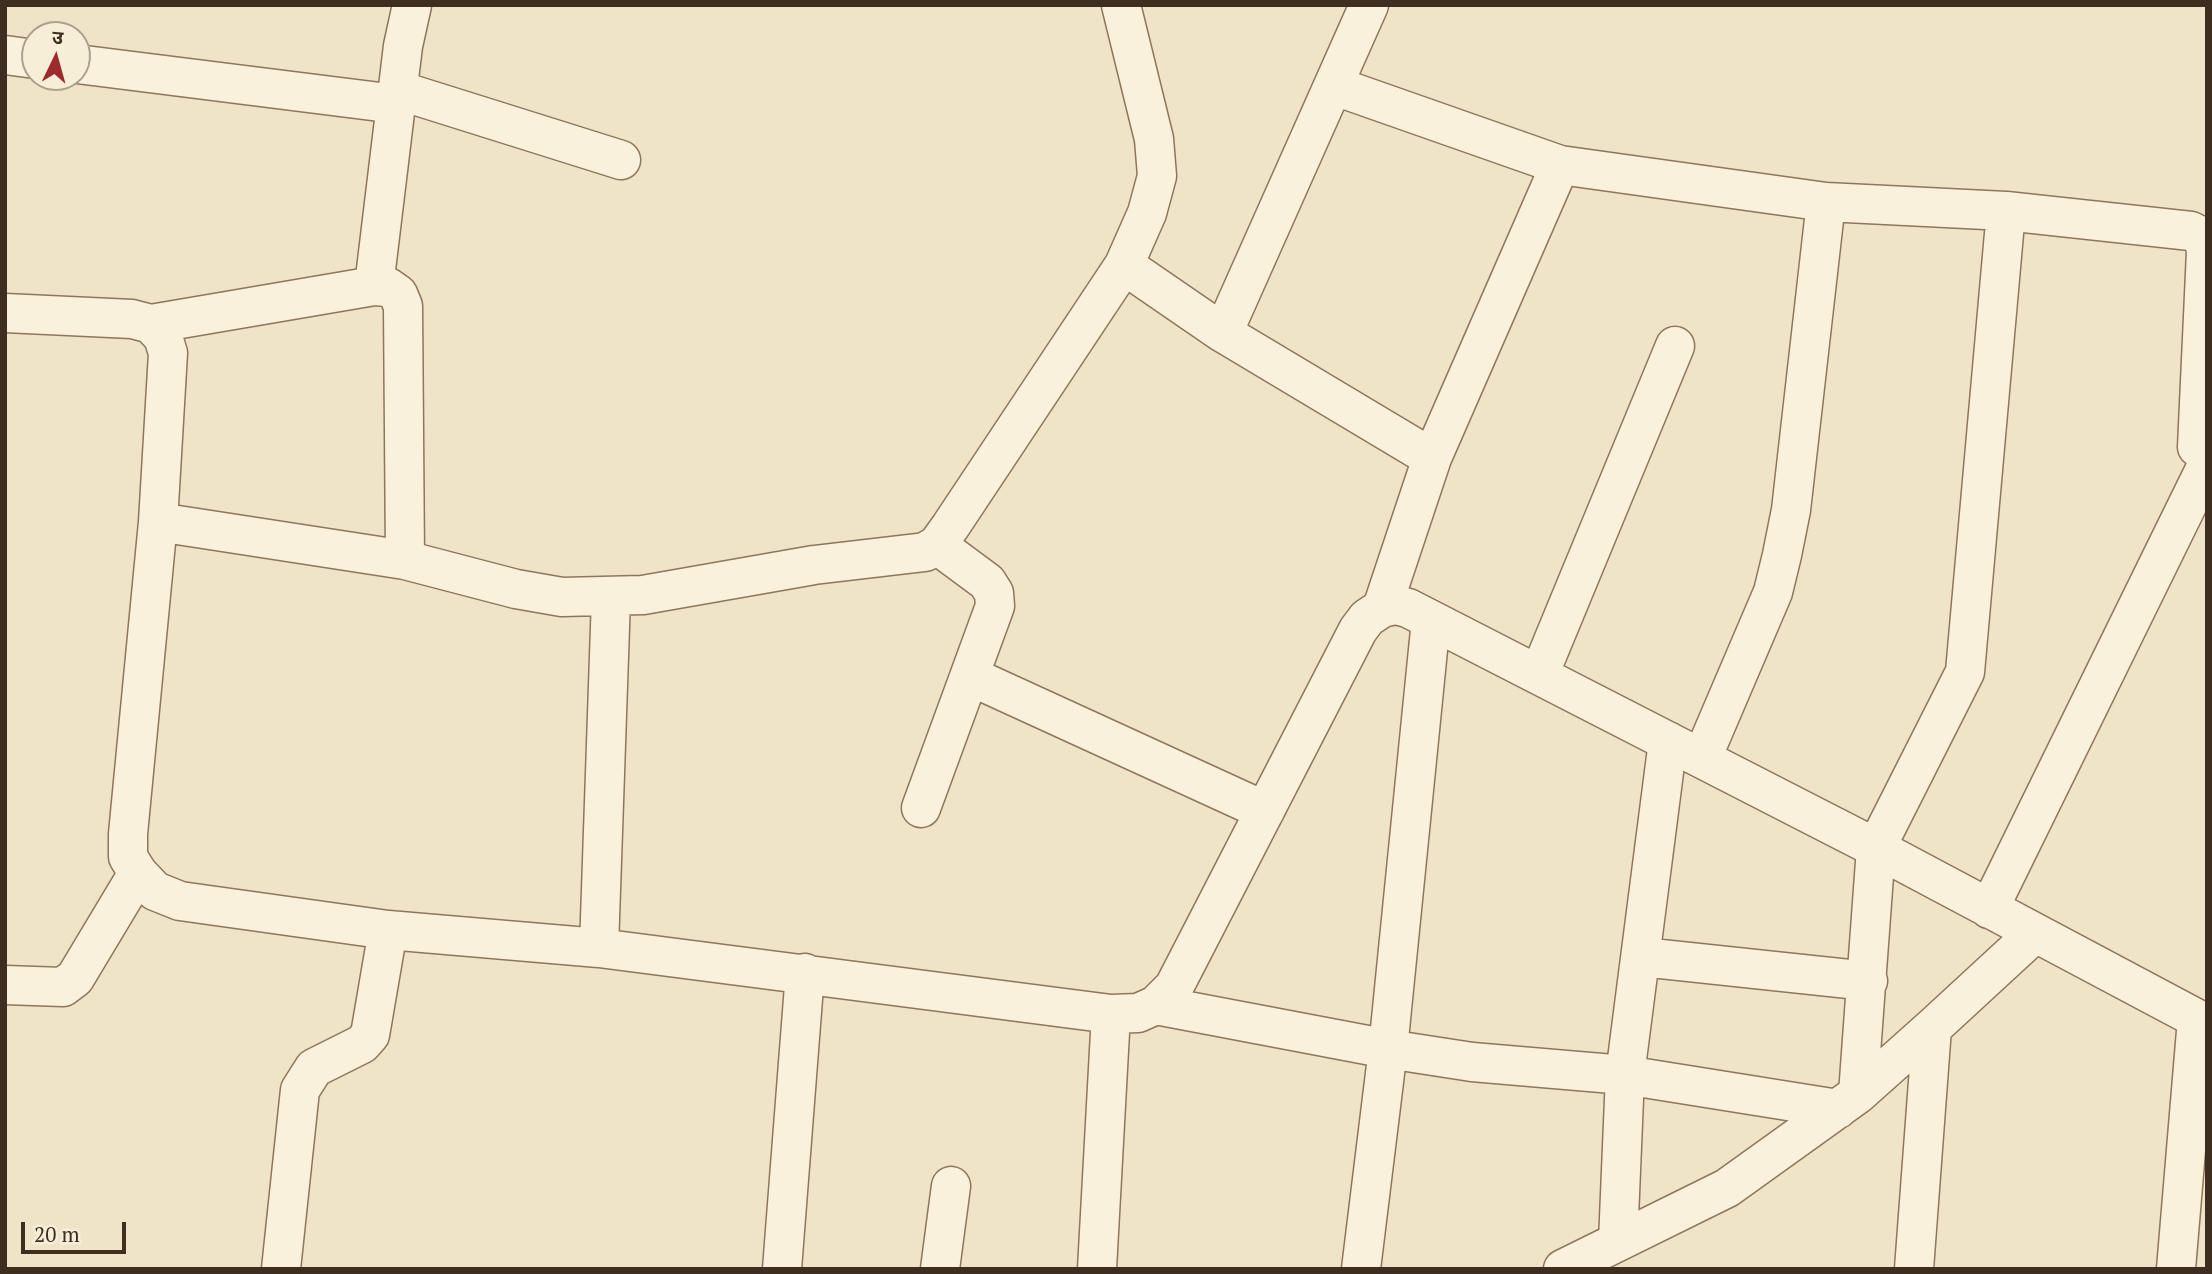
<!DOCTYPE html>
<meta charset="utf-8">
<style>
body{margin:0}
#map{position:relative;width:2212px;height:1274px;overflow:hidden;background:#f0e4c8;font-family:"PT Serif","Noto Sans Devanagari",serif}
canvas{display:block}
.frame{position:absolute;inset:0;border:7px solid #3d2e20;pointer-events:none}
.north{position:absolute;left:21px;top:21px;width:70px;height:70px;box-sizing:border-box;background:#f7eed8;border:2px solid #ada18e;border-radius:50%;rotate:5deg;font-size:19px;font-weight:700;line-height:28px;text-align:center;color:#3d2e20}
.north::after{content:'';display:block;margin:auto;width:24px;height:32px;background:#9e2a2b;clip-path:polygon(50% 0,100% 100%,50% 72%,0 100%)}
.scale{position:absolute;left:21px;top:1222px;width:105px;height:32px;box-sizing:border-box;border:4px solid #3d2e20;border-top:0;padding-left:9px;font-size:21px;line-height:24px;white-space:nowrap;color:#3d2e20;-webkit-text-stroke:5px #f7eed8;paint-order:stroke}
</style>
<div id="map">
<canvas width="2212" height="1274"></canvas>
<div class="frame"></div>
<div class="north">उ</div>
<div class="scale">20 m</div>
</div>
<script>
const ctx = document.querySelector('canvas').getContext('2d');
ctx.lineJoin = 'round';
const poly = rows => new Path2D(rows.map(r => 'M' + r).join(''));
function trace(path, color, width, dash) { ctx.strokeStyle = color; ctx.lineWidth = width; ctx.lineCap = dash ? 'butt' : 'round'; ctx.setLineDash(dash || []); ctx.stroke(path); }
const street = poly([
 [1121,5,1154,139,1157,176,1147,213,1124,265,1223,333,1432,458],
 [5,55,35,59],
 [77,64,396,104],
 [1335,86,1560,165,1826,202,2006,211,2191,231,2203,237,2206,251,2197,447,2207,448],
 [398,90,621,160],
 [374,286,403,46,412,5],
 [5,313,132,319,151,324,163,337,168,353,158,522,128,834,128,857,138,873,155,891,180,901,388,930,599,948,1111,1014,1138,1013,1156,1005,1174,987,1358,630,1367,618,1382,608,1396,605,1408,608,1876,848,2207,1024],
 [151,324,374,286,388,287,398,294,403,306,405,560],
 [1223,333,1369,5],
 [158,522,405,560,516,589,562,597,643,595,814,565,925,552,937,545,950,527,1124,265],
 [1382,608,1432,458,1560,165],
 [1539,675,1675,346],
 [970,676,1265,811],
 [1702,758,1773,592,1782,555,1791,510,1826,202],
 [921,808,995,606,994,593,987,582,937,545],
 [1989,909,2207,465],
 [599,948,611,598],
 [1642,957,1868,981],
 [5,985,63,987,75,978,138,873],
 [1156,1005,1388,1049,1472,1062,1625,1075,1838,1109],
 [1858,1094,1876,848,1965,672,2006,211],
 [1618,1242,1625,1075,1668,741],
 [281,1269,300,1090,314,1068,362,1044,370,1035,388,930],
 [782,1269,805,973],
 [940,1269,951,1186],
 [1097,1269,1111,1014],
 [1361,1269,1388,1049,1431,620],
 [1563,1269,1727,1188,1858,1094,1932,1028],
 [1914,1269,1932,1028,2035,933],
 [2176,1269,2197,1019]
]);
trace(street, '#8d765c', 41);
trace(street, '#faf1dc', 38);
</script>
